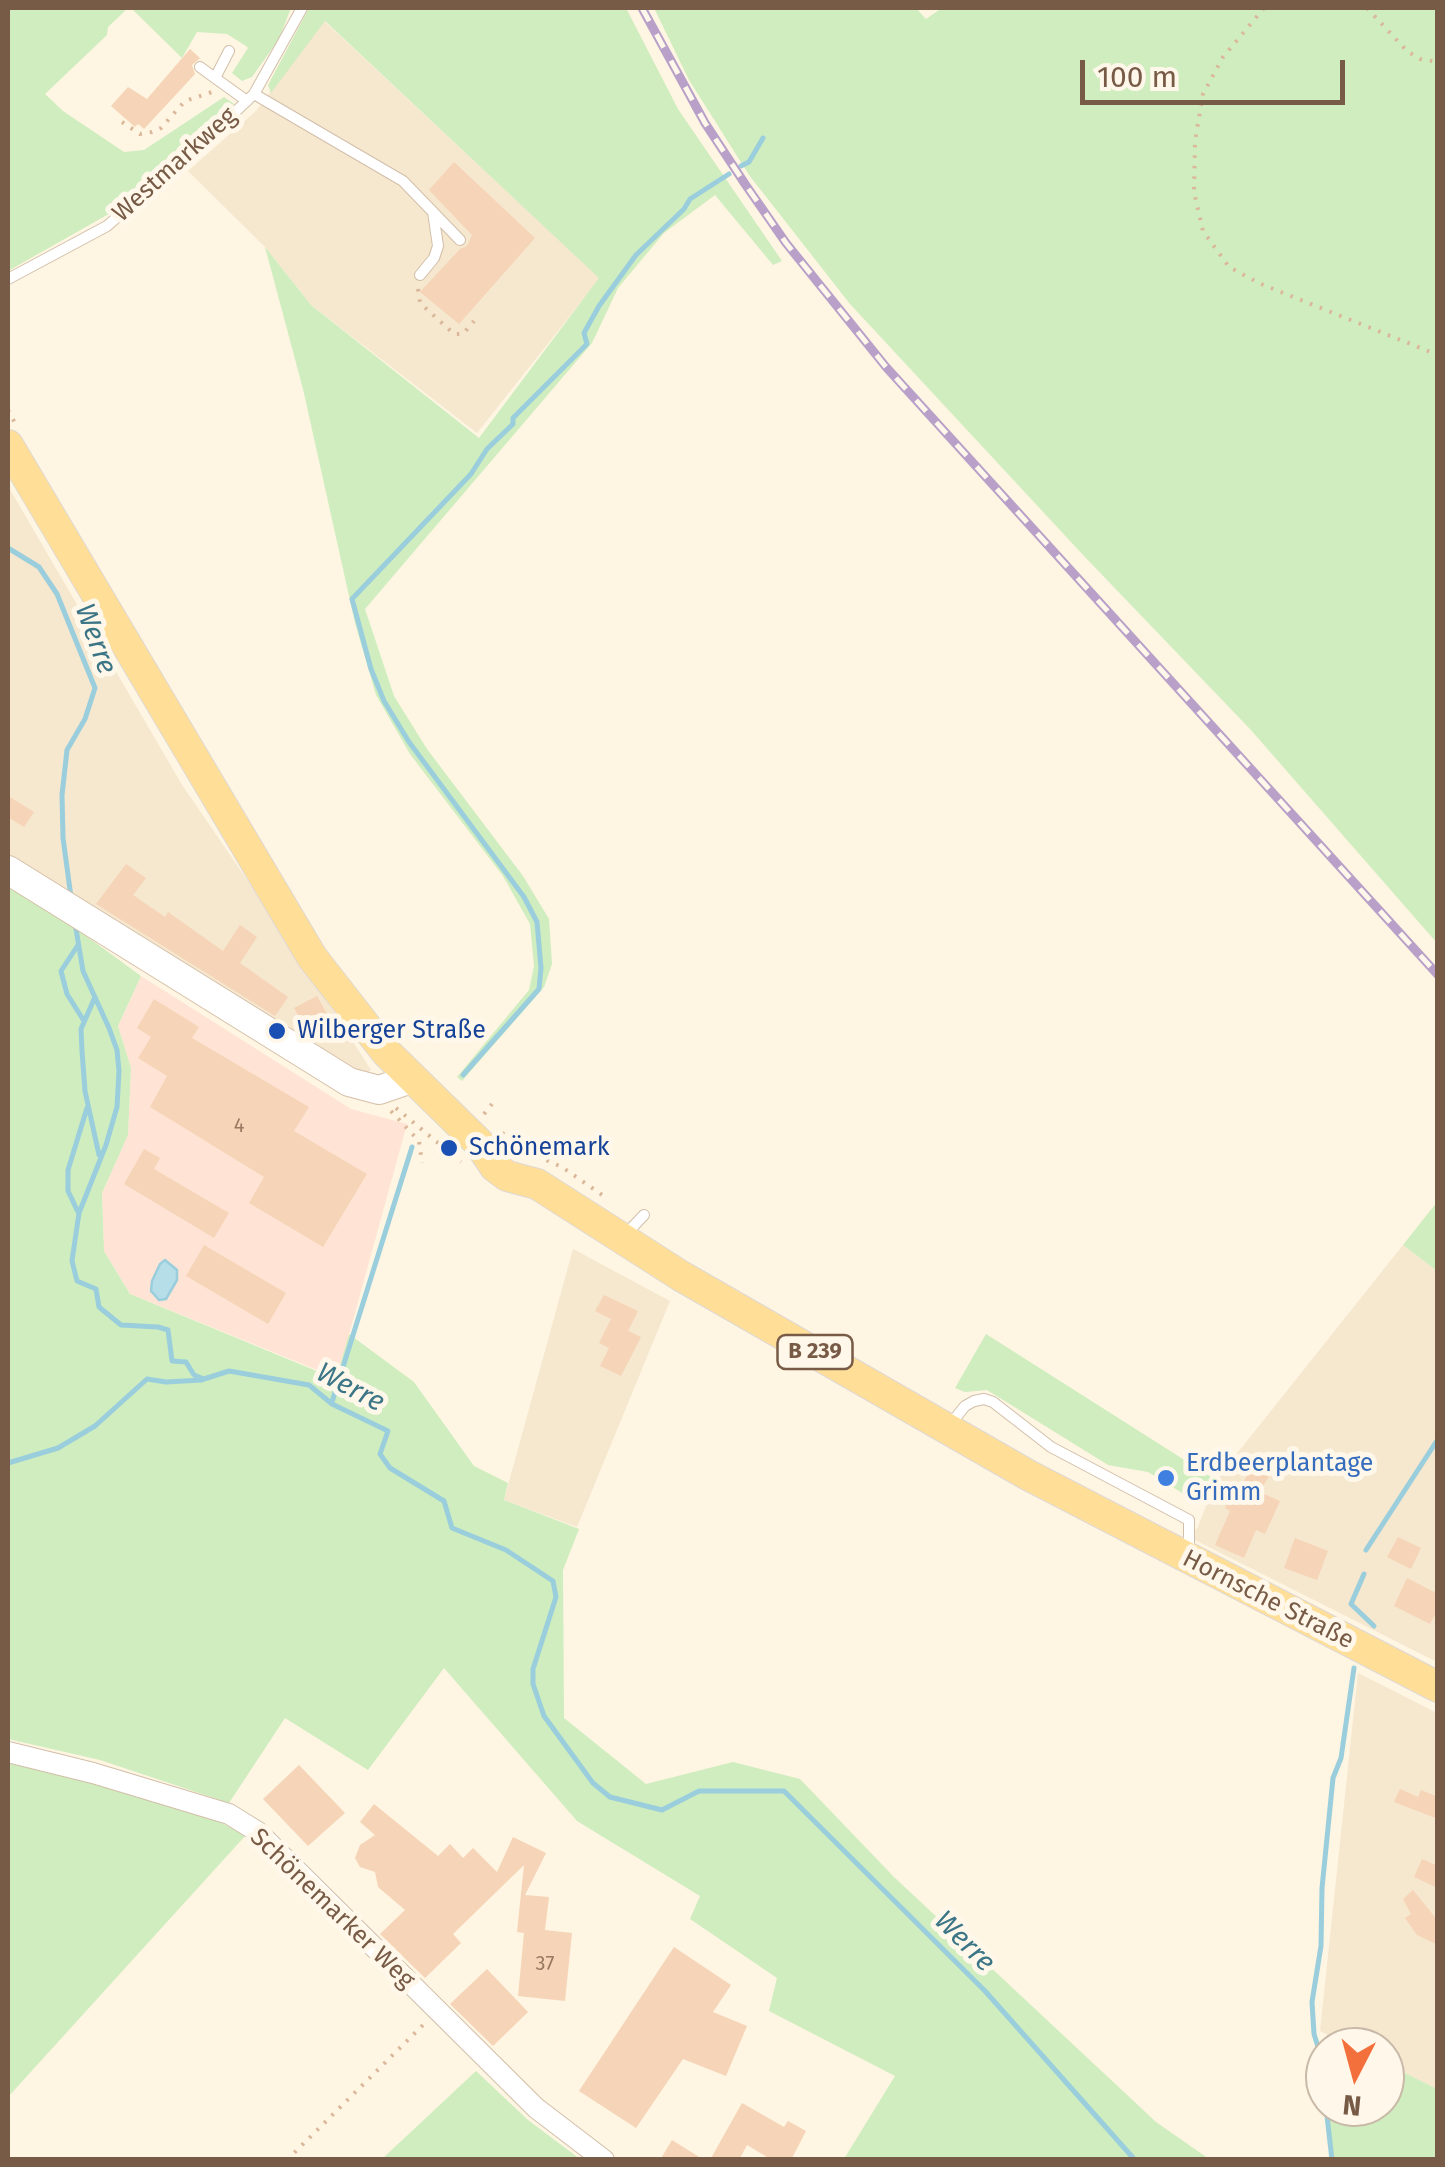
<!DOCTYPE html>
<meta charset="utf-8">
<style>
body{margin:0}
#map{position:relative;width:1445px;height:2167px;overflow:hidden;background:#fef5e2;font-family:"Fira Sans",sans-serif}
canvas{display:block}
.frame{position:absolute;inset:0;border:10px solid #785b46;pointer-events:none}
.north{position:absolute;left:1305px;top:2027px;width:100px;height:100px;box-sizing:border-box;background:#fff8ea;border:2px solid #c9b9a8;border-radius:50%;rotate:186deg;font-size:28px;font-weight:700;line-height:40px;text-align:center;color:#785b46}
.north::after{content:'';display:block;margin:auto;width:35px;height:45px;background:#f3703c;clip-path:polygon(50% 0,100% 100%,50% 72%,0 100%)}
.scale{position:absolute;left:1080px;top:60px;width:265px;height:45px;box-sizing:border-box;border:5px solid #785b46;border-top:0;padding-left:12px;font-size:30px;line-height:35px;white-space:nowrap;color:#785b46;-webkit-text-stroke:8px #fff8ea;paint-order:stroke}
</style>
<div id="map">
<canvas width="1445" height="2167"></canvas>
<div class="frame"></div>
<div class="north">N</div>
<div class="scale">100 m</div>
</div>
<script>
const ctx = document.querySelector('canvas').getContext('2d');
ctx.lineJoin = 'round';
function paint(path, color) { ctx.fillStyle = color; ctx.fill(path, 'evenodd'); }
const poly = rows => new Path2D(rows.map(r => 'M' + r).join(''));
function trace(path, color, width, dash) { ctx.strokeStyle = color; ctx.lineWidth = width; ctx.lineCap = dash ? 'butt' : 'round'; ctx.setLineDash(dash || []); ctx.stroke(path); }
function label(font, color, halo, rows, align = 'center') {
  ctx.font = font + ' "Fira Sans",sans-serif'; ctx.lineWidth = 10; ctx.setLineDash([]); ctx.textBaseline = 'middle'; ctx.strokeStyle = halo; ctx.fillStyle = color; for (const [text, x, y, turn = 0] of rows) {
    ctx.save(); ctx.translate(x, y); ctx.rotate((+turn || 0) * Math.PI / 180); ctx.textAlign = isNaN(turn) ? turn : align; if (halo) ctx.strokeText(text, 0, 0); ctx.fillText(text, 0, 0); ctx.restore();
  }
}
paint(poly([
 [324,21,600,278,477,433,311,305,265,247,188,171,256,111],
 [8,486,182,785,285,935,371,1070,359,1078,8,860],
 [1403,1245,1437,1271,1437,1662,1189,1537,1198,1527,1216,1480],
 [573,1249,670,1301,577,1527,504,1500],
 [1358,1673,1437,1713,1437,2089,1385,2063,1385,2047,1353,2047,1320,2031]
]), '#f6e7cf');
paint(poly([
 [141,976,351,1109,407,1124,337,1378,130,1294,104,1251,102,1193,128,1134,131,1068,118,1026]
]), '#ffe4d5');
paint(poly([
 [8,8,128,8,108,27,107,35,45,94,63,111,124,152,144,150,224,97,234,104,114,211,8,271],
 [131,8,291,8,279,39,252,77,242,81,232,73,248,48,246,46,227,34,197,32,182,58],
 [309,8,626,8,678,109,782,261,773,265,715,195,664,233,618,288,592,343,365,609,394,696,427,749,523,876,549,919,552,964,544,987,462,1081,457,1077,529,990,534,966,530,924,503,876,410,754,376,695,355,623,303,389,265,247,311,305,479,438,599,278,325,21,271,93,268,85],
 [654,8,916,8,926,19,942,8,1437,8,1437,943,1250,729,1084,556,850,304,749,175,689,80],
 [8,885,59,916,141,976,118,1026,131,1068,128,1135,102,1193,104,1251,130,1294,336,1379,349,1334,414,1382,474,1466,508,1483,504,1500,579,1529,563,1570,564,1718,646,1784,733,1762,800,1779,894,1877,1156,2122,1209,2159,844,2159,895,2076,769,2011,777,1978,690,1919,700,1896,577,1821,444,1668,368,1770,285,1718,229,1803,100,1760,8,1739],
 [1437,1202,1438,1203,1437,1271,1403,1245],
 [986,1334,1216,1480,1197,1502,1148,1472,1108,1465,987,1390,965,1392,955,1388],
 [8,1759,205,1815,246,1835,8,2097],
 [1385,2063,1437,2089,1437,2159,1328,2159,1332,2143,1328,2107,1385,2107],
 [476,2071,528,2120,580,2159,382,2159]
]), '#cfedbf');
const water = poly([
 [165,1260,177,1270,177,1280,166,1299,159,1300,151,1291,152,1281,160,1264,165,1260]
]);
paint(water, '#b5dee9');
trace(water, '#9acedc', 2.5);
trace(poly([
 [741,166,749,162,763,138],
 [8,548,39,567,57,594,95,688,85,719,67,750,62,795,63,838,71,897],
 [75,923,83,971,109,1028,117,1050,119,1071,117,1107,106,1145,79,1213,72,1261,77,1281,96,1289,99,1307,121,1325,158,1327,168,1330,172,1361,186,1362,194,1375,204,1379,229,1371,309,1385,332,1404,388,1431,380,1454,390,1468,444,1501,452,1528,506,1550,553,1581,556,1597,533,1669,533,1684,544,1716,593,1783,610,1797,662,1810,699,1791,784,1791,985,1991,1135,2160],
 [78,945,61,971,67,994,84,1021],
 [95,997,81,1029,82,1051,85,1091,99,1155],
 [463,1075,539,989,541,968,537,922,524,897,409,742,384,701,371,669,352,599,471,474,487,449,513,424,513,418,587,344,584,333,599,306,636,255,684,209,690,199,729,174],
 [78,1212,68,1191,68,1170,87,1108],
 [332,1402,412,1147],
 [8,1463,58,1448,95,1426,147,1379,166,1382,202,1380],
 [1366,1550,1438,1439],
 [1364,1574,1351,1604,1374,1626],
 [1325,2096,1320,2053,1314,2034,1312,2002,1321,1946,1322,1888,1333,1778,1341,1758,1354,1668],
 [1326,2107,1332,2160]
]), '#9acedc', 5);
paint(poly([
 [190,49,200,58,192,65,195,74,144,129,138,124,135,127,111,106,128,87,147,99],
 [454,162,535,238,459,324,420,292,460,249,467,246,472,235,429,190],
 [8,796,34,812,24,827,8,817],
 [126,864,146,878,133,895,165,917,168,912,223,951,240,925,257,937,240,963,288,997,275,1016,96,904],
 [317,996,334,1027,312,1039,294,1008],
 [154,999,199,1027,192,1038,309,1107,294,1131,367,1174,323,1247,249,1203,264,1177,150,1107,167,1076,138,1058,151,1037,137,1028],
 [144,1149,160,1158,154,1169,229,1213,214,1238,124,1184],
 [204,1245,286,1293,268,1324,186,1276],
 [604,1295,638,1311,628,1331,641,1337,621,1376,600,1366,609,1348,599,1343,611,1319,595,1311],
 [1259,1457,1275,1467,1259,1492,1280,1501,1265,1534,1256,1530,1244,1558,1215,1545,1230,1511,1225,1508,1237,1482,1242,1484],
 [1398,1537,1421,1548,1411,1569,1387,1557],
 [1295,1538,1328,1551,1317,1580,1284,1568],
 [1407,1578,1438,1594,1438,1609,1430,1624,1394,1606],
 [299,1765,345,1813,308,1846,263,1799],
 [1400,1789,1418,1797,1421,1790,1438,1797,1438,1819,1394,1802],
 [374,1804,438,1856,450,1844,463,1858,473,1848,497,1872,513,1837,546,1853,525,1895,549,1897,545,1930,572,1933,565,2001,518,1996,524,1933,517,1932,524,1865,453,1934,461,1943,425,1978,380,1934,405,1910,378,1887,375,1872,360,1867,355,1858,360,1845,375,1835,360,1822],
 [1422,1859,1438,1866,1438,1888,1414,1877],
 [1413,1890,1438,1921,1438,1945,1417,1935,1405,1918,1411,1914,1403,1899],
 [674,1947,731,1985,713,2012,747,2026,726,2076,683,2059,636,2128,579,2091],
 [487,1969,528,2012,493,2046,450,2004],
 [742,2103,784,2127,788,2121,806,2131,791,2160,772,2160,747,2145,739,2160,710,2160],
 [672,2140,704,2160,660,2160]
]), '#f6d4b7');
const lane = poly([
 [229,51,215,78,247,101],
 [200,67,215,78],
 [254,94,403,181,460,240],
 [420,275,434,258,438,246,433,212],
 [8,279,107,226,212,134,254,94,302,8],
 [626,1234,644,1215],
 [948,1427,965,1406,974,1401,984,1399,993,1402,1051,1447,1189,1520,1189,1543,1185,1550]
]);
const street = poly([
 [8,1752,93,1773,229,1814,258,1832,536,2108,604,2160]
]);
const secondary = poly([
 [8,870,349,1082,379,1090,411,1079]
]);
const primary = poly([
 [8,445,312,957,386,1052,479,1143,495,1167,507,1176,537,1184,681,1276,1028,1475,1438,1687]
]);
trace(lane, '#d2bfaa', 12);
trace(street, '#d2bfaa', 22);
trace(secondary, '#d6bfa7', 30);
trace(primary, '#dfd8d3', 32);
trace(poly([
 [1264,8,1223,57,1203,94,1195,141,1194,192,1203,231,1229,267,1261,284,1438,355],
 [1367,8,1407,51,1420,59,1438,62],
 [122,122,140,134,152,132,161,128,185,101,212,92],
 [418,289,420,303,454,334,463,334,474,321],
 [8,410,16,425],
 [396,1108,461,1162],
 [391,1111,419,1141,422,1163],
 [484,1114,492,1104],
 [502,1133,530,1153,562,1167,608,1199],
 [287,2160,426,2022]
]), '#dbb79a', 4, [2.5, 8]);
trace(lane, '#fff', 10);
trace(street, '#fff', 20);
trace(secondary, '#fff', 28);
trace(primary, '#ffdf98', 30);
const rail = poly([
 [642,8,705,123,745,184,786,243,886,367,1438,975]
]);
trace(rail, '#b8a0c8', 9);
trace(rail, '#fff8ea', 5, [15]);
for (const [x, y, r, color] of [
 [277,1031,10,"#1a4fb4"],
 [449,1148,10,"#1a4fb4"],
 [1166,1478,10,"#3f7fe0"]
]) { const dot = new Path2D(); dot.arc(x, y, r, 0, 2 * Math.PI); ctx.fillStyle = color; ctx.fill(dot); trace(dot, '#fff8ea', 4); }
label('20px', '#987962', null, [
 ["4",239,1126],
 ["37",545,1964]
]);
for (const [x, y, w] of [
 [815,1352,75]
]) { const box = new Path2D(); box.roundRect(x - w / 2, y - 17, w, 34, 8); ctx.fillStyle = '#fff8ea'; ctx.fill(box); trace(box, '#785b46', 2.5); }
label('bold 22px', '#785b46', null, [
 ["B 239",815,1352]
]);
label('25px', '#785b46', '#fff8ea', [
 ["Westmarkweg",175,165,-42],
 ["Hornsche Straße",1268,1600,27],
 ["Schönemarker Weg",332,1909,44]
]);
label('25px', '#164399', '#fff8ea', [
 ["Wilberger Straße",297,1031],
 ["Schönemark",469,1148]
], 'left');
label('25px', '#366cbe', '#fff8ea', [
 ["Erdbeerplantage",1186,1464],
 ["Grimm",1186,1493]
], 'left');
label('italic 28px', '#3b7586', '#fff8ea', [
 ["Werre",95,639,70],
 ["Werre",350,1388,28],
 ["Werre",964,1942,45]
]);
</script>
